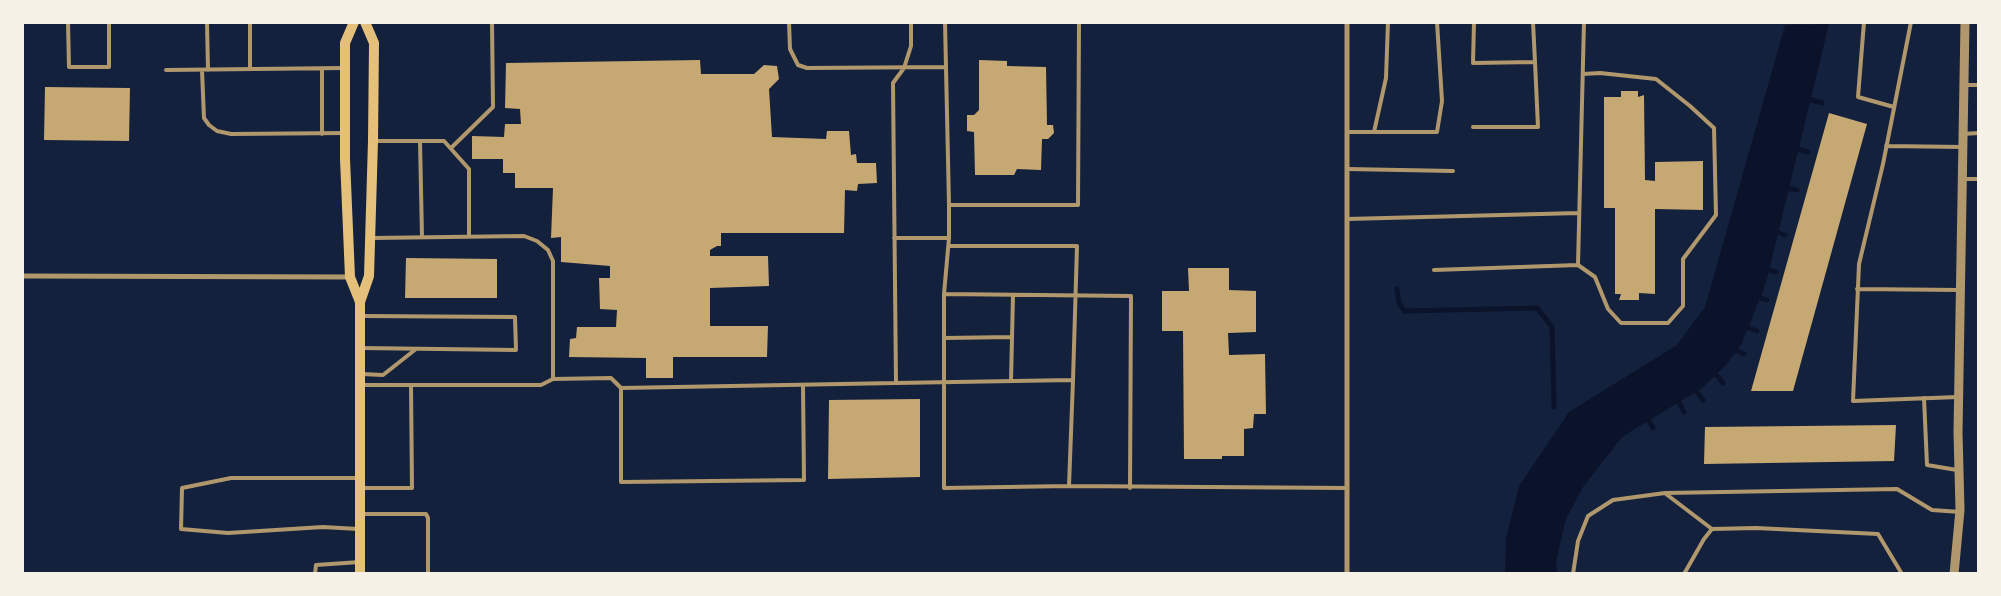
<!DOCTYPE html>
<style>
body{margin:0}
#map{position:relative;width:2001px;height:596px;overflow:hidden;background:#14213d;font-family:"Titillium Web",sans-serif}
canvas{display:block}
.frame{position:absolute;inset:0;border:24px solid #f6f1e7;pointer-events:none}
</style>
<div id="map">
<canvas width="2001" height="596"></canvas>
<div class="frame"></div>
</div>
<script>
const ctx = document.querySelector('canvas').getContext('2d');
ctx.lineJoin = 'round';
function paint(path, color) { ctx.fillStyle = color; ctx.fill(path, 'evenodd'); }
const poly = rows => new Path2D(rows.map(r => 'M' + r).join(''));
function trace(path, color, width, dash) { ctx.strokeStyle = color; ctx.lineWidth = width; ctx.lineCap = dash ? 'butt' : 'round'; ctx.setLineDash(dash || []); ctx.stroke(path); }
paint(poly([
 [1829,24,1766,283,1742,343,1727,364,1702,388,1622,437,1583,487,1566,519,1556,562,1557,573,1505,573,1506,538,1519,486,1569,412,1677,345,1705,307,1785,25]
]), '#0b132b');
trace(poly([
 [1805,98,1822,103],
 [1794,148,1808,152],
 [1783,187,1797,190],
 [1774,231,1785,235],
 [1764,269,1776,272],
 [1397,289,1399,303,1404,311,1537,308,1552,327,1554,407],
 [1755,296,1767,300],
 [1743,326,1757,331],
 [1731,348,1744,354],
 [1712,370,1723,383],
 [1694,388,1703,400],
 [1676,397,1684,412],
 [1646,415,1653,428]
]), '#0b132b', 5);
paint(poly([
 [700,60,701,74,754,74,764,65,777,66,779,79,769,89,772,137,826,139,827,131,849,131,851,155,856,154,857,163,876,163,877,183,858,184,857,191,845,190,844,233,721,233,721,246,717,246,710,250,710,256,768,256,769,286,710,288,710,326,768,326,767,357,673,357,673,378,646,378,646,358,569,357,570,339,576,338,577,327,616,327,617,310,600,309,599,278,610,278,610,266,561,262,561,237,551,238,553,188,515,188,515,173,503,173,503,159,472,159,472,136,504,137,505,124,521,124,520,109,505,108,506,63],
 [979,60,1007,61,1007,66,1046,67,1047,125,1053,125,1054,133,1048,139,1042,139,1041,170,1017,169,1014,175,975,175,974,132,967,131,967,115,974,115,979,110],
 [45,87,130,88,129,141,44,140],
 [1621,91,1638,91,1638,97,1644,95,1645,180,1655,181,1655,162,1703,161,1703,210,1655,209,1655,294,1639,293,1639,300,1619,300,1621,294,1615,294,1615,208,1604,208,1604,97,1621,97],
 [1829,113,1867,124,1793,391,1751,391],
 [406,258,497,259,497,298,405,298],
 [1188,268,1229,268,1229,290,1256,291,1256,332,1228,333,1229,355,1265,354,1266,414,1254,414,1253,428,1244,429,1244,456,1222,456,1222,459,1184,459,1183,331,1162,331,1162,291,1189,291],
 [920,399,920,477,828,479,829,400],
 [1896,425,1894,461,1704,464,1705,427]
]), '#c6a872');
trace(poly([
 [68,22,69,67,109,67,109,22],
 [207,22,208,70],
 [789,22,790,49,798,65,807,68,946,67],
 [911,22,911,46,904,68,893,83,896,383,1073,380,1069,486,1347,488],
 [945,22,949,205,1078,205,1079,22],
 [1474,22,1473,63,1535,62,1533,22],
 [1864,22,1858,97,1894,107],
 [1911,22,1883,164,1859,264,1853,401,1958,397],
 [322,68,322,134],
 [250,69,250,22],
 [166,70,343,68],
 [202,70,204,118,209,125,217,131,231,134,345,133],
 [1964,85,1978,85],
 [1473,127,1538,127,1535,62],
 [1347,132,1437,132,1442,101,1437,22],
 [1374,132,1386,78,1388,22],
 [1963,134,1978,133],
 [374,141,444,141,469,169,469,236],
 [420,141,422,237],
 [1886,146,1963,147],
 [451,148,493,107,492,22],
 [1347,169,1453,171],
 [1962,179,1978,179],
 [1347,219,1579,213],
 [372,238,524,236,537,241,548,250,553,261,553,379],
 [894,238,949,238,949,205],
 [949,238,944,294,1131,296,1130,488],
 [949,246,1077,246,1073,380],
 [1578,265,1595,277,1608,309,1621,323,1668,323,1683,306,1683,259,1716,215,1714,128,1690,106,1656,79,1600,73,1583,74],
 [1434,270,1578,265,1584,22],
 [1857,289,1960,290],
 [944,294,944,488,1069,486],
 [945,338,1012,337],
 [361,348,516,350,515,317,362,316],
 [362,374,383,375,416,349],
 [1011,381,1013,295],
 [361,385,541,385,553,379,611,378,621,388,896,383],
 [621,388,621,482,804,480,803,385],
 [1924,398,1927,465,1957,470],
 [362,488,412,488,411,385],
 [1666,494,1712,529],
 [362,514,426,514,428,518,428,574],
 [358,529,323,527,228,533,181,529,182,488,231,478,360,478],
 [315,574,316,565,360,562],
 [1573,574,1578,541,1588,516,1613,500,1665,493,1897,489,1932,510,1960,512],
 [1684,574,1704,539,1712,529,1756,528,1878,534,1902,574]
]), '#b1986c', 4);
trace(poly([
 [1347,22,1347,574],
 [22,276,350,277]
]), '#b1986c', 5);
trace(poly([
 [1954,574,1960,510,1958,432,1965,22]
]), '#b1986c', 9);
trace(poly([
 [354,22,345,43,345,159,350,277,360,302],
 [360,574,360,302,369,276,373,141,374,43,365,22]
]), '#e5c07b', 10);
</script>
